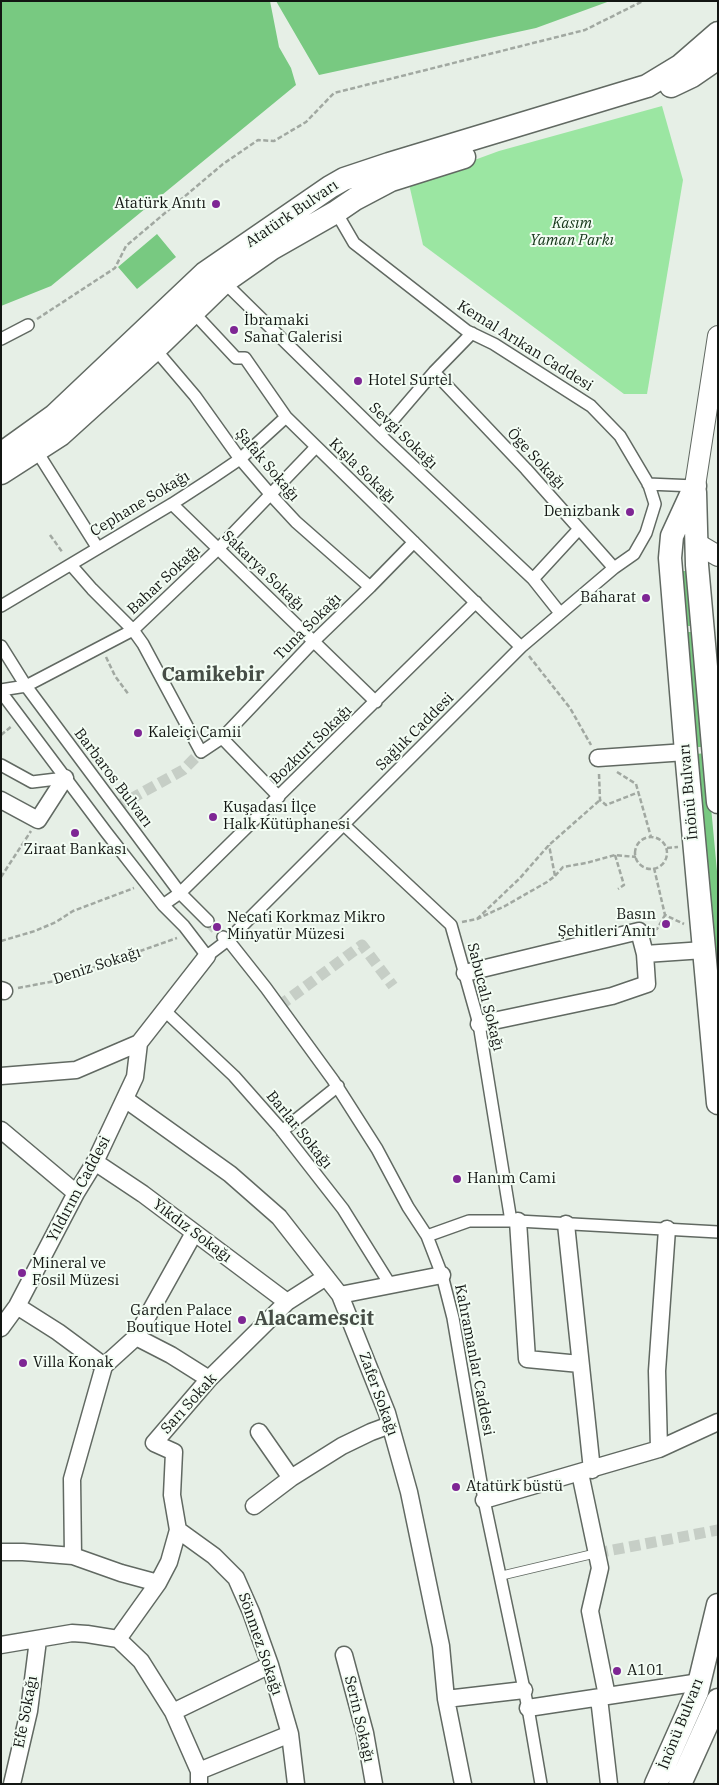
<!DOCTYPE html>
<meta charset="utf-8">
<style>
body{margin:0}
#map{position:relative;width:719px;height:1785px;overflow:hidden;background:#e6efe6;font-family:"IBM Plex Serif",serif}
canvas{display:block}
.frame{position:absolute;inset:0;border:2px solid #131613;pointer-events:none}
</style>
<div id="map">
<canvas width="719" height="1785"></canvas>
<div class="frame"></div>
</div>
<script>
const ctx = document.querySelector('canvas').getContext('2d');
ctx.lineJoin = 'round';
function paint(path, color) { ctx.fillStyle = color; ctx.fill(path, 'evenodd'); }
const poly = rows => new Path2D(rows.map(r => 'M' + r).join(''));
function trace(path, color, width, dash) { ctx.strokeStyle = color; ctx.lineWidth = width; ctx.lineCap = dash ? 'butt' : 'round'; ctx.setLineDash(dash || []); ctx.stroke(path); }
function label(font, color, halo, rows, align = 'center') {
  ctx.font = font + ' "IBM Plex Serif",serif'; ctx.lineWidth = 4; ctx.setLineDash([]); ctx.textBaseline = 'middle'; ctx.strokeStyle = halo; ctx.fillStyle = color; for (const [text, x, y, turn = 0] of rows) {
    ctx.save(); ctx.translate(x, y); ctx.rotate((+turn || 0) * Math.PI / 180); ctx.textAlign = isNaN(turn) ? turn : align; if (halo) ctx.strokeText(text, 0, 0); ctx.fillText(text, 0, 0); ctx.restore();
  }
}
paint(poly([
 [662,106,683,180,647,394,624,394,423,245,409,184,499,151]
]), '#9be6a2');
paint(poly([
 [1,1,270,1,279,47,291,68,296,85,51,286,1,306],
 [276,1,610,1,536,28,319,75],
 [157,234,176,257,137,289,118,267],
 [680,571,689,571,693,626,685,626],
 [686,632,694,632,706,747,696,747],
 [706,753,718,882,718,991,696,754]
]), '#78c981');
trace(poly([
 [116,807,183,770,201,752],
 [208,921,222,936],
 [279,1006,362,945,393,986],
 [597,1553,718,1530]
]), '#c6cec6', 11, [11, 5.5]);
const service = poly([
 [500,1576,597,1553]
]);
const pedestrian = poly([
 [224,282,380,435,533,579,560,613],
 [193,312,236,358,245,358,286,417,521,647],
 [1,339,28,325],
 [155,349,195,396,240,459,271,495,296,522,370,587],
 [434,372,526,469,614,568],
 [380,435,434,372,472,333],
 [36,450,97,547],
 [648,484,695,486],
 [172,504,376,702],
 [71,565,92,589,133,630,143,644,201,752,222,738,314,641,370,587,414,542],
 [533,579,579,529],
 [1,606,172,504,212,478,240,459,286,417],
 [1,646,26,686,180,893,208,921],
 [1,690,26,686,133,630,218,549,316,447],
 [1,692,106,832,163,905,184,926,207,956,228,940,521,647,614,568,634,554,646,533,655,504,649,485,620,436,591,406,494,344,467,331,354,243,336,212],
 [222,738,279,797],
 [1,765,32,782,65,778],
 [344,825,451,925,479,1024,511,1221],
 [163,905,180,893,476,602],
 [223,937,228,940,266,988,333,1080,377,1149,408,1207,427,1236,442,1275,453,1318,484,1500,528,1708,541,1784],
 [165,1011,234,1076,279,1127,343,1209,391,1286],
 [282,1131,338,1086],
 [427,1236,469,1221,518,1221,718,1232]
]);
const minor = poly([
 [598,758,686,752],
 [1,800,38,820,65,778],
 [465,973,639,931,645,954],
 [1,990,4,991],
 [479,1024,612,996,647,984,645,954,704,950],
 [1,1076,76,1070,139,1043,207,956],
 [125,1099,230,1174,279,1217,340,1295,387,1413,409,1492,441,1646,446,1699,463,1784],
 [1,1130,76,1193],
 [95,1162,143,1194,287,1302],
 [518,1221,527,1359,580,1364],
 [566,1224,592,1470],
 [340,1295,442,1275],
 [17,1306,58,1332,104,1366],
 [1,1328,17,1306,76,1193,95,1162,135,1077,139,1043],
 [136,1337,171,1355,209,1379],
 [259,1432,291,1478],
 [659,1449,657,1371,667,1229],
 [580,1473,600,1568,590,1611,607,1696],
 [484,1500,659,1449,718,1422],
 [254,1506,291,1478,342,1446,371,1432,390,1425],
 [178,1530,214,1556,236,1578,251,1612,270,1665,290,1734,296,1784],
 [1,1552,23,1552,73,1556,121,1573,158,1583],
 [73,1556,72,1479,104,1366,136,1337,194,1233],
 [118,1639,158,1583,169,1562,178,1530,172,1495,174,1452,154,1443,209,1379,287,1302,326,1277],
 [1,1645,72,1633,87,1634,118,1639,141,1661,173,1712,199,1771,199,1784],
 [344,1655,365,1733,374,1784],
 [599,1698,609,1784],
 [446,1699,524,1690],
 [528,1708,700,1682],
 [173,1712,270,1665],
 [199,1771,290,1734],
 [12,1784,29,1711,38,1640]
]);
const tertiary = poly([
 [695,486,718,336],
 [696,543,718,556]
]);
const secondary = poly([
 [671,86,692,76,718,58],
 [1,454,54,416,205,273,330,187,344,179,389,164,647,86,680,66,718,33],
 [1,473,60,435,155,349,224,282,271,249,336,212,355,199,391,180,464,157],
 [695,486,672,536,670,558,686,752,718,1103],
 [695,492,697,565,718,802],
 [656,1784,697,1692,718,1605],
 [680,1784,718,1700]
]);
trace(service, '#616962', 10);
trace(pedestrian, '#616962', 14);
trace(minor, '#616962', 19);
trace(tertiary, '#616962', 22);
trace(secondary, '#616962', 25);
trace(poly([
 [37,319,115,268,126,246,223,164,258,140,274,141,306,122,334,93,585,30,643,1],
 [50,535,63,553],
 [529,656,570,708,591,745],
 [106,657,115,676,129,695],
 [1,735,12,726],
 [617,772,636,784,651,837],
 [599,774,600,800,606,805,639,792],
 '635 853a16 16 0 1 1 32 0a16 16 0 1 1-32 0Z',
 [667,848,678,847],
 [615,855,624,885,618,889],
 [654,868,665,915,684,924],
 [555,876,563,867,586,863,615,855,636,857],
 [1,877,31,831],
 [477,919,520,878,549,845,600,800],
 [462,922,477,919,505,906,547,882,555,876,549,845],
 [654,929,657,929,665,915],
 [1,941,35,931,56,922,73,911,134,888],
 [18,988,55,981,177,938]
]), '#a1a8a1', 2.5, [5, 2.5]);
trace(service, '#fff', 8);
trace(pedestrian, '#fff', 11);
trace(minor, '#fff', 16);
trace(tertiary, '#fff', 20);
trace(secondary, '#fff', 22);
for (const [x, y, r, color] of [
 [216,204,5,"#7e2694"],
 [234,330,5,"#7e2694"],
 [358,381,5,"#7e2694"],
 [630,512,5,"#7e2694"],
 [646,598,5,"#7e2694"],
 [138,733,5,"#7e2694"],
 [213,817,5,"#7e2694"],
 [75,833,5,"#7e2694"],
 [666,924,5,"#7e2694"],
 [217,927,5,"#7e2694"],
 [457,1179,5,"#7e2694"],
 [22,1273,5,"#7e2694"],
 [242,1320,5,"#7e2694"],
 [23,1363,5,"#7e2694"],
 [456,1487,5,"#7e2694"],
 [617,1671,5,"#7e2694"]
]) { const dot = new Path2D(); dot.arc(x, y, r, 0, 2 * Math.PI); ctx.fillStyle = color; ctx.fill(dot); trace(dot, '#f3fdf4', 2); }
label('15px', '#131613', '#f3fdf4', [
 ["Atatürk Anıtı",206,204,"right"],
 ["İbramaki",244,321],
 ["Sanat Galerisi",244,338],
 ["Hotel Surtel",368,381],
 ["Denizbank",620,512,"right"],
 ["Baharat",636,598,"right"],
 ["Kaleiçi Camii",148,733],
 ["Kuşadası İlçe",223,808],
 ["Halk Kütüphanesi",223,825],
 ["Ziraat Bankası",75,850,"center"],
 ["Basın",656,915,"right"],
 ["Şehitleri Anıtı",656,932,"right"],
 ["Necati Korkmaz Mikro",227,918],
 ["Minyatür Müzesi",227,935],
 ["Hanım Cami",467,1179],
 ["Mineral ve",32,1264],
 ["Fosil Müzesi",32,1281],
 ["Garden Palace",232,1311,"right"],
 ["Boutique Hotel",232,1328,"right"],
 ["Villa Konak",33,1363],
 ["Atatürk büstü",466,1487],
 ["A101",627,1671]
], 'left');
label('15px', '#131613', '#f3fdf4', [
 ["Atatürk Bulvarı",292,214,-34],
 ["Kemal Arıkan Caddesi",525,346,32],
 ["Sevgi Sokağı",403,436,44],
 ["Öge Sokağı",536,459,47],
 ["Şafak Sokağı",267,465,50],
 ["Kışla Sokağı",362,471,44],
 ["Cephane Sokağı",140,504,-31],
 ["Sakarya Sokağı",263,571,44],
 ["Bahar Sokağı",164,580,-43],
 ["Tuna Sokağı",308,627,-45],
 ["Sağlık Caddesi",415,732,-45],
 ["Bozkurt Sokağı",311,745,-44],
 ["Barbaros Bulvarı",113,778,53],
 ["İnönü Bulvarı",689,792,-95],
 ["Deniz Sokağı",97,966,-18],
 ["Sabucalı Sokağı",485,997,76],
 ["Barlar Sokağı",299,1130,51],
 ["Yıldırım Caddesi",79,1189,-62],
 ["Yıkdız Sokağı",192,1231,37],
 ["Kahramanlar Caddesi",474,1360,79],
 ["Zafer Sokağı",378,1394,70],
 ["Sarı Sokak",189,1404,-48],
 ["Sönmez Sokağı",260,1644,71],
 ["Efe Sokağı",26,1712,-79],
 ["Serin Sokağı",359,1719,77],
 ["İnönü Bulvarı",681,1724,-68]
]);
label('italic 15px', '#133417', '#f3fdf4', [
 ["Kasım",572,224],
 ["Yaman Parkı",572,241]
]);
label('bold 20px', '#464d46', '#f3fdf4', [
 ["Camikebir",213,675],
 ["Alacamescit",314,1319]
]);
</script>
